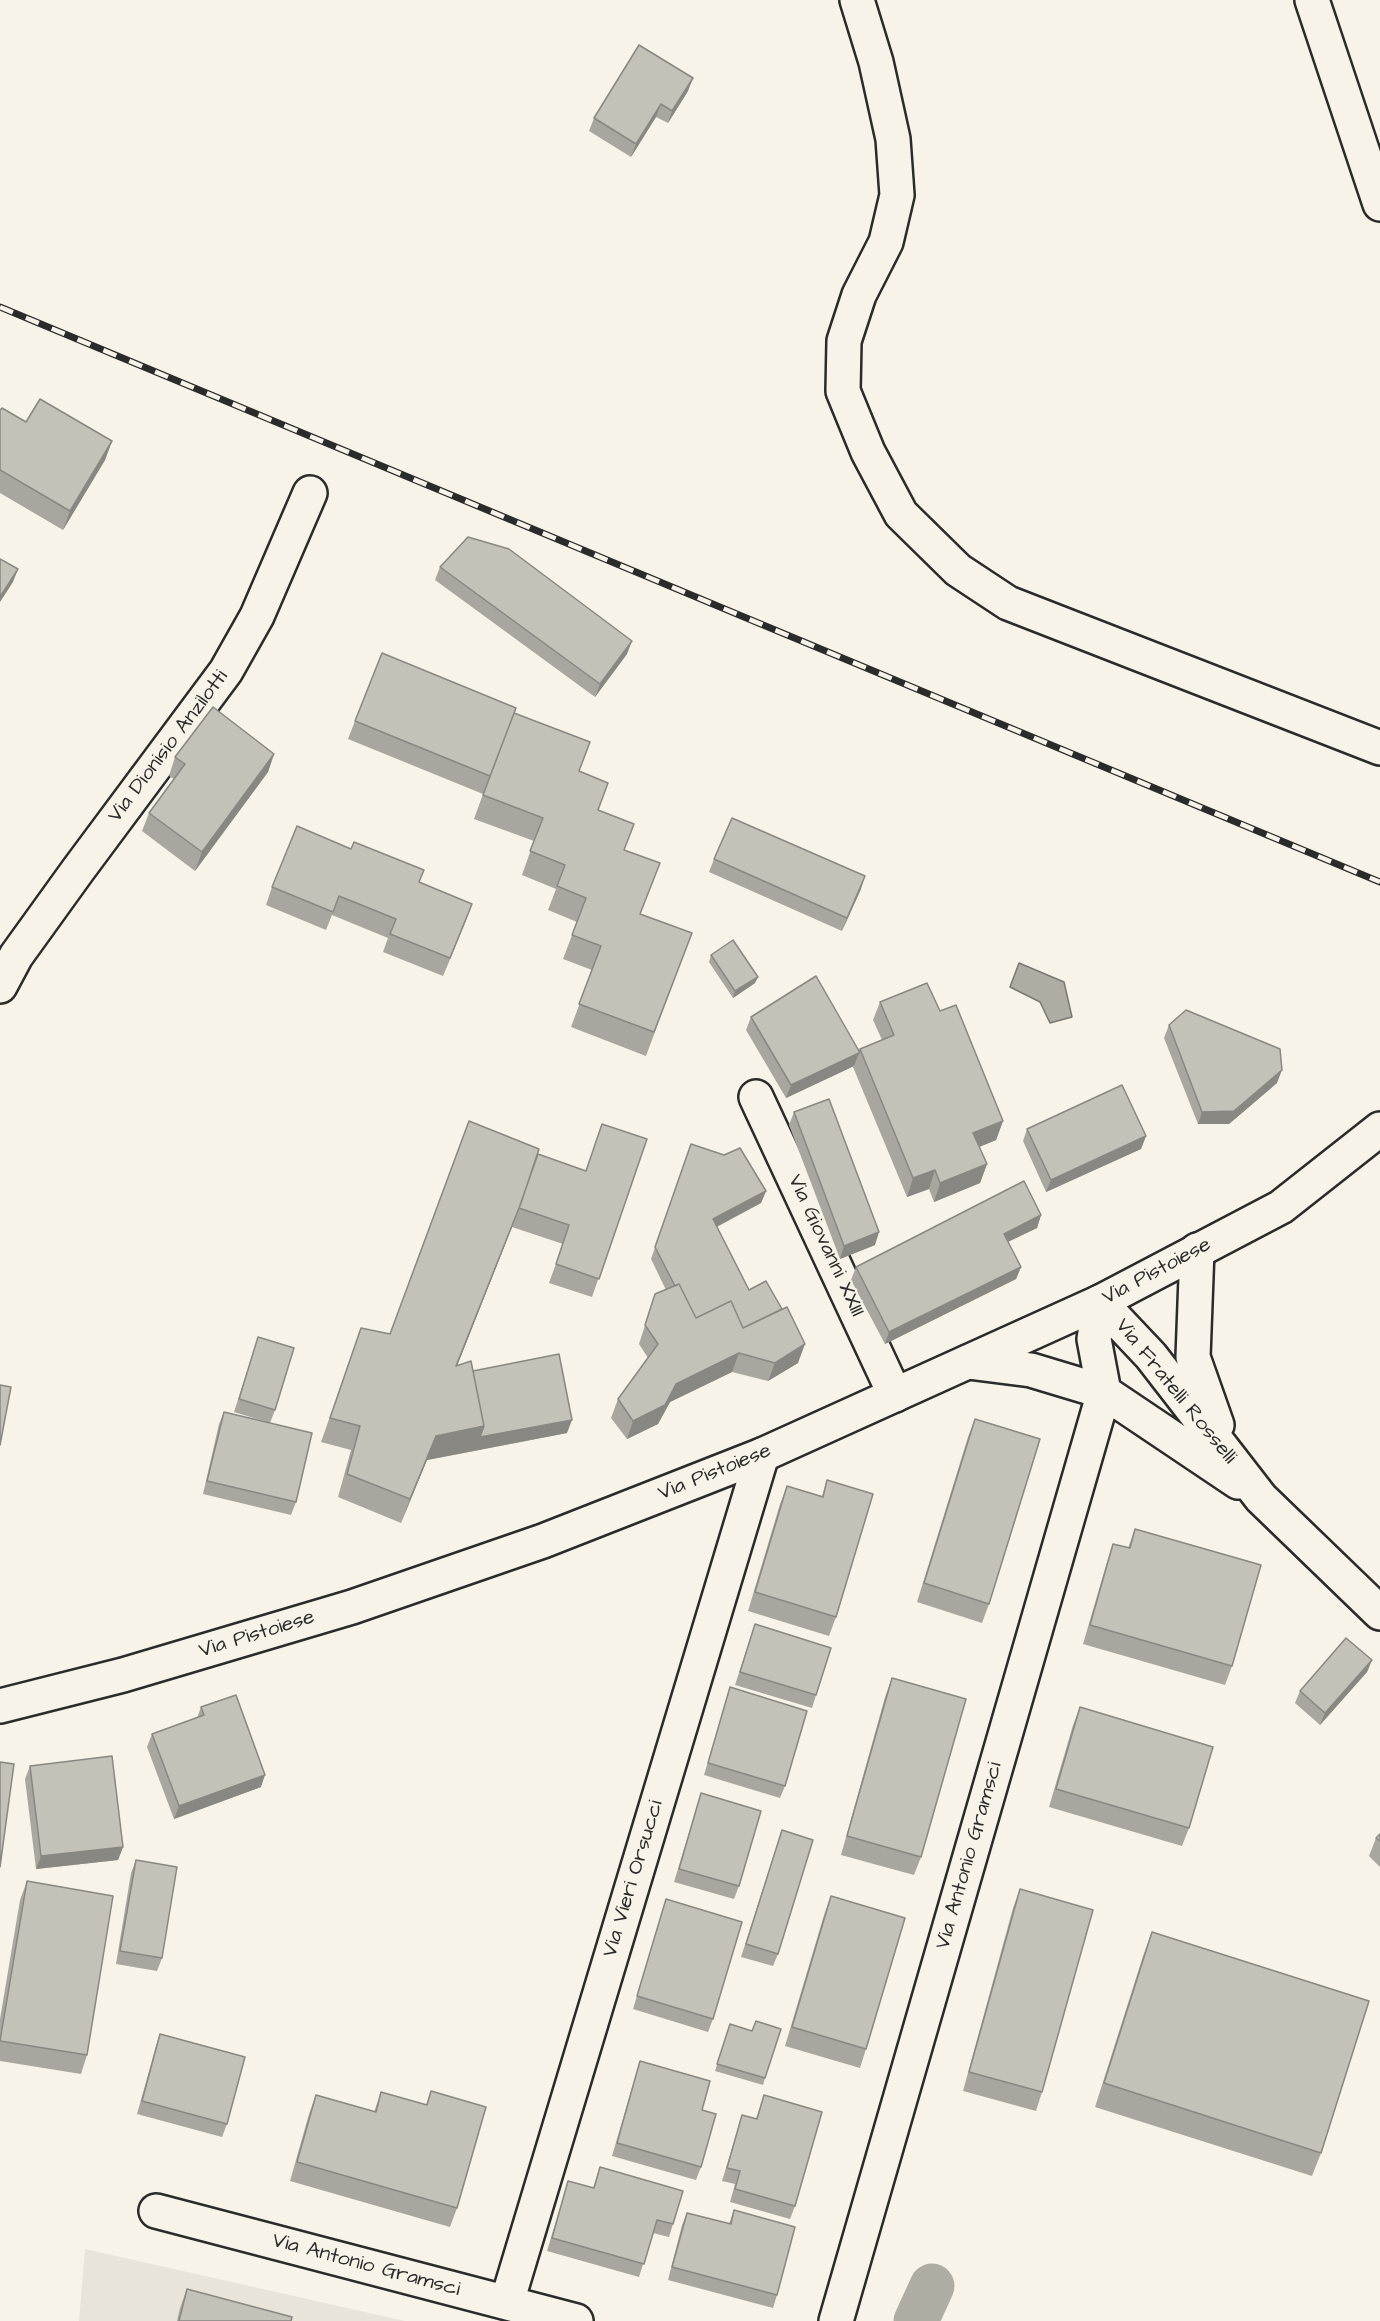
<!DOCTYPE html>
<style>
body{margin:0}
canvas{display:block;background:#f7f3e8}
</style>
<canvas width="1380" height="2321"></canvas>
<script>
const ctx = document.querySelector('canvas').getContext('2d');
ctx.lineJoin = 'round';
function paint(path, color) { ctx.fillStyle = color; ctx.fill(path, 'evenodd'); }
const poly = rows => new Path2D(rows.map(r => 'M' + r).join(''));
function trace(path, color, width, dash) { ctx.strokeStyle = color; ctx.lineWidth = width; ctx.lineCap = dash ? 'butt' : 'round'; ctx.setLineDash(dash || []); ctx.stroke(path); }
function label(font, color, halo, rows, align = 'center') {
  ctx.font = font + ' "Architects Daughter",sans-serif'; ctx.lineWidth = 4.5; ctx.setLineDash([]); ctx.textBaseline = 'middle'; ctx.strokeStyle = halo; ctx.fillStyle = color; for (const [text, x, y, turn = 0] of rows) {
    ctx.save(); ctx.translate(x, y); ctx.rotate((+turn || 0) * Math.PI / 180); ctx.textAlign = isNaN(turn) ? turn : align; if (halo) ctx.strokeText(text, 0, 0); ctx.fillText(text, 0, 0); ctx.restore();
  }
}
paint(poly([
 [85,2249,405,2321,79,2321]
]), '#e8e4da');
const water = poly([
 [1019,963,1064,982,1072,1017,1050,1023,1040,1002,1010,987,1019,963]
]);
paint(water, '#afaca4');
trace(water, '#7a7874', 1.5);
trace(poly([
 [916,2321,932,2286]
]), '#afaca4', 45);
const street = poly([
 [857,0,876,62,893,139,897,195,886,242,859,295,844,341,843,391,868,452,901,514,958,570,1008,603,1380,748],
 [1312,0,1380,204],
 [0,986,16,956,78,870,226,671,257,616,310,493],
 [756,1097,895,1395],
 [1197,1250,1193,1357,1217,1425],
 [1100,1302,1151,1356,1261,1498,1380,1613],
 [968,1362,1031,1370,1104,1392,1238,1482],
 [156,2211,576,2321],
 [507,2302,762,1455],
 [836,2321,1104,1392,1094,1339,1100,1302]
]);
const primary = poly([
 [0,1706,123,1675,352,1607,543,1541,762,1455,1100,1302,1281,1207,1380,1129]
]);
trace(street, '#2b2b2b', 38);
trace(primary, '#2b2b2b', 38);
trace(street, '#f7f3e8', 33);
trace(primary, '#f7f3e8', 33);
const rail = poly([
 [0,307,1380,882]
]);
trace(rail, '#2b2b2b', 7);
trace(rail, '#f7f3e8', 4.5, [14]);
paint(poly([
 [688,91,668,123,656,117,631,157,589,131,594,118],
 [0,410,26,422,112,441,105,460,63,530,0,493],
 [440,567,627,654,595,697,435,580],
 [355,721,511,721,579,771,598,810,624,850,641,914,692,933,646,1056,571,1027,592,970,563,959,577,922,548,910,556,889,522,875,534,841,474,819,483,794,348,739],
 [274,754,268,772,195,871,142,831,149,813,174,779,169,776,175,757],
 [714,859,861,889,842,931,709,872],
 [419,883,472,904,443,976,383,952,388,938,332,915,326,930,266,905,272,887],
 [711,955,755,983,733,998,709,962],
 [880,1002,940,1011,1003,1121,996,1140,979,1147,987,1164,980,1183,934,1202,929,1189,907,1197,853,1067,854,1066,786,1098,746,1030,751,1017,859,1051,860,1049,882,1040,873,1020],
 [1169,1025,1277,1083,1229,1124,1198,1124,1164,1038],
 [794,1112,875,1245,840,1259,789,1125],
 [1027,1129,1146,1136,1141,1149,1046,1192,1023,1141],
 [647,1139,592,1297,549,1283,563,1244,512,1227,457,1365,473,1371,567,1433,427,1460,401,1523,338,1497,351,1450,321,1442,361,1328,390,1334,538,1154,586,1171],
 [691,1144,766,1191,761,1203,717,1227,749,1290,798,1363,768,1381,732,1372,670,1402,658,1424,627,1439,611,1418,618,1399,648,1358,639,1344,655,1294,666,1290,651,1259],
 [1041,1215,1037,1228,1008,1242,1021,1267,1016,1279,885,1344,851,1280,856,1267],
 [258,1337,275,1410,270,1423,234,1412],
 [224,1412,296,1502,291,1515,203,1494,219,1424],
 [975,1419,989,1604,982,1623,917,1602,968,1437],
 [827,1480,836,1617,829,1636,748,1611,780,1504,787,1486,822,1496],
 [1135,1529,1232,1666,1225,1685,1083,1644,1107,1562,1113,1544,1128,1548],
 [755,1624,816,1695,812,1708,735,1685],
 [1372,1660,1367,1672,1320,1725,1295,1703,1300,1691],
 [892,1678,921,1857,914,1875,841,1855,885,1697],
 [730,1687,785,1786,780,1798,704,1775,726,1700],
 [201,1707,261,1787,174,1819,147,1747,152,1734,197,1718],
 [1080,1707,1189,1828,1182,1846,1049,1807,1073,1725],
 [30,1766,123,1847,118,1860,36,1869,25,1779],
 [701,1793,739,1886,734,1899,674,1882],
 [782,1830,778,1954,773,1966,741,1957],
 [1380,1834,1380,1867,1369,1856,1376,1838],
 [136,1860,162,1958,157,1971,116,1964,131,1873],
 [27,1881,87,2055,81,2074,0,2061,0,2019,20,1900],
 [1020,1889,1042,2092,1036,2111,963,2091,1013,1908],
 [831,1896,866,2049,860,2068,785,2046,824,1915],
 [666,1899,713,2019,708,2032,633,2009],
 [1152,1932,1321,2153,1312,2176,1095,2107,1143,1956],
 [730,2024,752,2031,765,2078,763,2085,715,2071],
 [160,2034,227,2124,222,2137,137,2114,156,2046],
 [640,2061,702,2110,701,2167,696,2180,612,2156,636,2074],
 [431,2091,457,2208,450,2227,290,2181,309,2114,316,2095,374,2112,381,2092,426,2105],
 [764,2095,795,2206,790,2219,730,2202,735,2184,722,2181,742,2115,756,2119],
 [600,2167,673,2224,669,2237,653,2233,639,2277,547,2251,564,2194,568,2181,593,2188],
 [734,2210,777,2295,773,2308,668,2280,682,2225,687,2213,729,2224],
 [187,2289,291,2321,177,2321,180,2308]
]), '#a9a69f');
paint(poly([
 [693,78,688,91,668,123,672,111],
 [661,104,656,117,631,157,636,144],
 [112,441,105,460,63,530,70,511],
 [18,569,13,582,0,602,0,597],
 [632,641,627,654,595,697,600,684],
 [274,754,268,772,195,871,202,852],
 [865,876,861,889,842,931,847,918],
 [472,904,465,923,443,976,450,958],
 [758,977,755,983,733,998,735,991],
 [859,1053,854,1066,786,1098,791,1085],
 [1282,1070,1277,1083,1229,1124,1198,1124,1202,1112],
 [1003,1121,996,1140,967,1152,973,1133],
 [1146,1136,1141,1149,1046,1192,1051,1180],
 [987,1164,980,1183,934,1202,940,1183],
 [935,1170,929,1189,907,1197,913,1178],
 [766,1191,761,1203,708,1231,713,1219],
 [521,1203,512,1227,448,1389,456,1366],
 [1041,1215,1037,1228,999,1246,1004,1234],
 [879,1232,875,1245,840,1259,844,1246],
 [1021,1267,1016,1279,885,1344,889,1332],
 [805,1344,798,1363,768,1381,775,1363],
 [739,1353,732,1372,670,1402,658,1424,627,1439,633,1421,676,1384],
 [572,1420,567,1433,427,1460,401,1523,410,1499,436,1436,484,1426],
 [1372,1660,1367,1672,1320,1725,1325,1713],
 [265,1775,261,1787,174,1819,179,1806],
 [123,1847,118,1860,36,1869,41,1856]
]), '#898782');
const building = poly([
 [639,45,693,78,672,111,661,104,636,144,594,118,639,45],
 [40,399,112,441,70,511,0,470,0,410,2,408,26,422,40,399],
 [468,537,509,549,632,641,600,684,440,567,468,537],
 [0,559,18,569,0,597,0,559],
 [382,653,516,708,490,776,355,721,382,653],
 [213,707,274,754,202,852,149,813,185,764,175,757,213,707],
 [514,713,590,742,579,771,608,783,598,810,634,824,624,850,660,863,640,914,692,933,654,1032,579,1004,601,946,572,935,586,898,557,886,565,865,530,851,543,818,483,795,514,713],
 [732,818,865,876,847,918,714,859,732,818],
 [297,826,351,849,354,842,424,870,419,882,472,904,450,958,390,934,396,919,339,896,333,912,272,887,297,826],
 [733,940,758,977,735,991,711,955,733,940],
 [816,976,859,1051,859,1053,791,1085,751,1017,816,976],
 [927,983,940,1011,956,1005,1003,1121,973,1133,987,1164,940,1183,935,1170,913,1178,860,1049,894,1035,880,1002,927,983],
 [1186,1010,1280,1049,1282,1070,1234,1111,1202,1112,1169,1025,1186,1010],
 [1122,1085,1146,1136,1051,1180,1027,1129,1122,1085],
 [829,1099,879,1232,844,1246,794,1112,829,1099],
 [469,1121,539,1149,521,1203,456,1366,471,1361,484,1426,436,1436,410,1499,347,1474,360,1426,330,1418,361,1328,390,1334,469,1121],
 [602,1124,647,1139,599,1279,556,1264,569,1225,519,1208,538,1154,586,1171,602,1124],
 [691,1144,724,1155,740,1148,766,1191,713,1219,749,1290,766,1281,782,1309,743,1328,731,1301,696,1318,679,1284,675,1286,655,1247,691,1144],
 [1024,1181,1041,1215,1004,1234,1021,1267,889,1332,856,1267,1024,1181],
 [679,1284,696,1318,731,1301,743,1328,787,1307,805,1344,775,1363,739,1353,676,1384,665,1405,633,1421,618,1399,658,1344,645,1325,655,1294,679,1284],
 [258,1337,294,1348,275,1410,239,1399,258,1337],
 [559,1354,572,1420,480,1437,484,1426,473,1371,559,1354],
 [0,1385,11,1387,0,1445,0,1385],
 [224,1412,312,1433,296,1502,207,1481,224,1412],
 [975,1419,1040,1439,989,1604,924,1583,975,1419],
 [827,1480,873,1494,836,1617,755,1592,787,1486,823,1497,827,1480],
 [1135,1529,1261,1565,1232,1666,1090,1625,1113,1544,1130,1548,1135,1529],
 [755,1624,831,1648,816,1695,740,1672,755,1624],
 [1346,1638,1372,1660,1325,1713,1300,1691,1346,1638],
 [892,1678,966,1699,921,1857,847,1836,892,1678],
 [730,1687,807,1711,785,1786,708,1763,730,1687],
 [236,1695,265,1775,179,1806,152,1734,204,1715,201,1707,236,1695],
 [1080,1707,1213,1747,1189,1828,1056,1789,1080,1707],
 [112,1756,123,1847,41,1856,30,1766,112,1756],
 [0,1762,14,1764,0,1867,0,1762],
 [701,1793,761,1811,739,1886,679,1869,701,1793],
 [782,1830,813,1840,778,1954,746,1944,782,1830],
 [1380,1834,1380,1841,1376,1838,1380,1834],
 [136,1860,177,1867,162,1958,120,1951,136,1860],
 [27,1881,113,1896,87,2055,0,2041,27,1881],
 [1020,1889,1093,1910,1042,2092,969,2072,1020,1889],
 [831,1896,905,1918,866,2049,792,2027,831,1896],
 [666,1899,742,1922,713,2019,637,1996,666,1899],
 [1152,1932,1369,2001,1321,2153,1104,2083,1152,1932],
 [756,2021,781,2029,765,2078,717,2064,730,2024,752,2031,756,2021],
 [160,2034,245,2057,227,2124,142,2101,160,2034],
 [640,2061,710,2081,702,2110,716,2114,701,2167,617,2143,640,2061],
 [431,2091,486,2107,457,2208,297,2162,316,2095,376,2112,381,2092,427,2105,431,2091],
 [764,2095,822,2112,795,2206,735,2189,740,2171,727,2168,742,2115,757,2119,764,2095],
 [600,2167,683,2191,673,2224,657,2220,644,2264,552,2238,568,2181,594,2188,600,2167],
 [734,2210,795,2227,777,2295,672,2267,687,2213,731,2224,734,2210],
 [187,2289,292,2317,291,2321,179,2321,187,2289]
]);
paint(building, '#c4c1b9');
trace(building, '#898782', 1.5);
label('21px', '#2b2b2b', '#f7f3e8', [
 ["Via Dionisio Anzilotti",169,747,-53],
 ["Via Giovanni XXIII",825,1246,65],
 ["Via Pistoiese",1157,1272,-28],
 ["Via Fratelli Rosselli",1175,1392,51],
 ["Via Pistoiese",715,1473,-22],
 ["Via Pistoiese",257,1635,-17],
 ["Via Antonio Gramsci",970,1856,-74],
 ["Via Vieri Orsucci",634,1879,-73],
 ["Via Antonio Gramsci",366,2266,15]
]);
</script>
